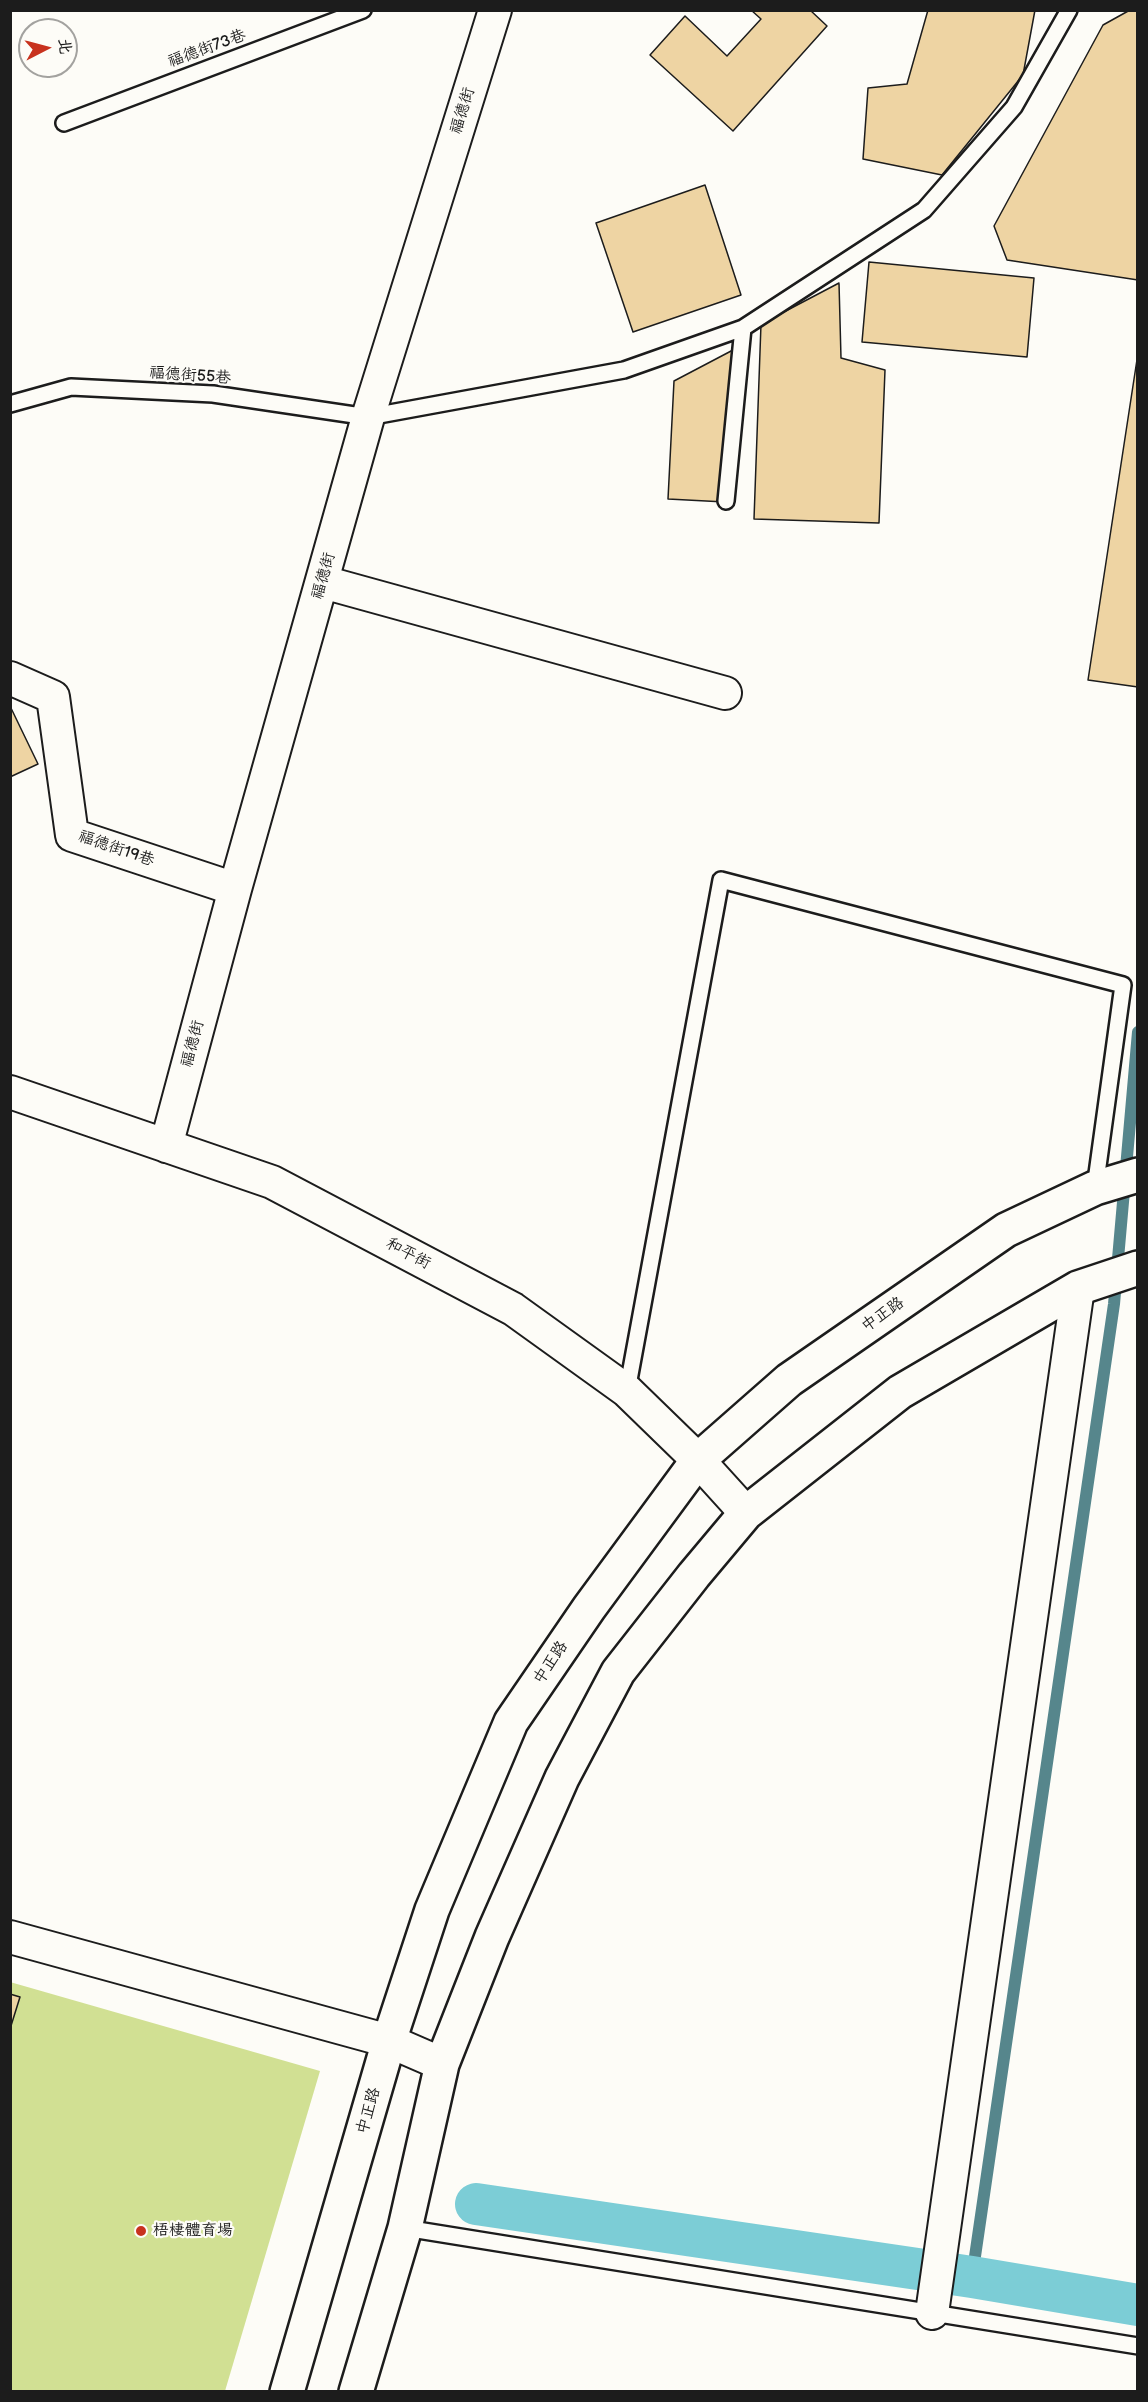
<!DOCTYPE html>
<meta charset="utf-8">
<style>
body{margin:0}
#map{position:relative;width:1148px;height:2402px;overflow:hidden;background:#fdfcf7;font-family:"Balsamiq Sans","LXGW WenKai TC",sans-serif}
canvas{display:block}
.frame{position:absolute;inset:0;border:12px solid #1c1c1c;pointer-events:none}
.north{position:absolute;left:18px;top:18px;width:60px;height:60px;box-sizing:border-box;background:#fdfcf7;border:2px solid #a3a29f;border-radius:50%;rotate:84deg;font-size:16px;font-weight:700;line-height:24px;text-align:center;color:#1c1c1c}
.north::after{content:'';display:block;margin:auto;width:21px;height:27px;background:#c8321e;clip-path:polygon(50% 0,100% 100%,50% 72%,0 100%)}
</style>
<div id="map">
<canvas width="1148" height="2402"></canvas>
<div class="frame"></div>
<div class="north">北</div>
</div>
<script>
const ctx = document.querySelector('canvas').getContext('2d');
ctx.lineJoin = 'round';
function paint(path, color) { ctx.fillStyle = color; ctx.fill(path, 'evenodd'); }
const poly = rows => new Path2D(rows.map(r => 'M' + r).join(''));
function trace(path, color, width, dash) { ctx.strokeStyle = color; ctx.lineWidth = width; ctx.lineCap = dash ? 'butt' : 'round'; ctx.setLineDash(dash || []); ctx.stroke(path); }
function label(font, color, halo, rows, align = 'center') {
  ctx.font = font + ' "Balsamiq Sans","LXGW WenKai TC",sans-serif'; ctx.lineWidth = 4.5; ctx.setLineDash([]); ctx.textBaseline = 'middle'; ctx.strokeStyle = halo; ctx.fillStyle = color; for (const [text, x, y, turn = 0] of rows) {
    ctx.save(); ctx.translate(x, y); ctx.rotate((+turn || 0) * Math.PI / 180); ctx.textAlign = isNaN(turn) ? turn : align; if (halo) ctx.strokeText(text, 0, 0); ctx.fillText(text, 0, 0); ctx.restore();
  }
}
paint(poly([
 [10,1982,320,2071,225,2391,11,2391]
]), '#d1e093');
trace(poly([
 [972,2277,1114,1304,1138,1032]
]), '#56868c', 12);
trace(poly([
 [476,2204,972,2277,1138,2305]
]), '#7ccdd6', 42);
const building = poly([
 [751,10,810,10,827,26,733,131,650,55,685,16,727,56,761,19,751,10],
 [928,10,1035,10,1023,75,942,175,863,159,868,88,907,84,928,10],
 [1130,10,1138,10,1138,280,1007,260,994,226,1103,25,1130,10],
 [705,185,741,295,633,332,596,223,705,185],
 [869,262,1034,278,1027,357,862,342,869,262],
 [839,283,841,358,885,370,879,523,754,519,761,324,839,283],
 [733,350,725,502,668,499,674,381,733,350],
 [1138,353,1138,687,1088,680,1138,353],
 [10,706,38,764,10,777,10,706],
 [10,1994,20,1997,10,2029,10,1994]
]);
paint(building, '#eed4a3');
trace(building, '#1c1c1c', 1.5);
const lane = poly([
 [64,123,363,10],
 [10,404,71,387,213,394,368,417,624,370,743,328,924,210,1014,107,1069,10],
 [726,501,743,328],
 [627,1391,721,880,1123,985,1095,1188],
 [405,2228,1138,2346]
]);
const street = poly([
 [323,582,725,693],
 [10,678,53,697,72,835,235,889],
 [10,1092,272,1182,513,1309,627,1391,698,1460,746,1513],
 [166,1146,235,889,368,417,495,10],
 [10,1937,389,2041,442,2064],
 [932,2313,1078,1288]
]);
const secondary = poly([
 [287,2392,389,2041,432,1910,511,1722,589,1608,698,1460,789,1380,1006,1230,1095,1188,1138,1175],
 [356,2392,405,2228,442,2064,492,1937,562,1778,618,1672,694,1575,746,1513,900,1392,1078,1288,1138,1268]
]);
trace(lane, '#1c1c1c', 20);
trace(street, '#1c1c1c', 36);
trace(secondary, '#1c1c1c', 38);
trace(lane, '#fdfcf7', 15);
trace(street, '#fdfcf7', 32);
trace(secondary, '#fdfcf7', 33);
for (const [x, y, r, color] of [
 [141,2231,6,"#c8321e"]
]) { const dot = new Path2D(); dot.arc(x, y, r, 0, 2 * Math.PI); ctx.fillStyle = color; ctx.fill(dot); trace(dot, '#fdfcf7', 2); }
label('16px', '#1c1c1c', '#fdfcf7', [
 ["福德街73巷",207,49,-20],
 ["福德街",463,111,-73],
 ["福德街55巷",190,376,4],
 ["福德街",324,576,-74],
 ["福德街19巷",116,849,19],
 ["福德街",193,1044,-75],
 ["和平街",408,1254,28],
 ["中正路",883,1315,-35],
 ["中正路",551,1663,-56],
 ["中正路",369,2111,-74]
]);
label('16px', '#1c1c1c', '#fdfcf7', [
 ["梧棲體育場",153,2231]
], 'left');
</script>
